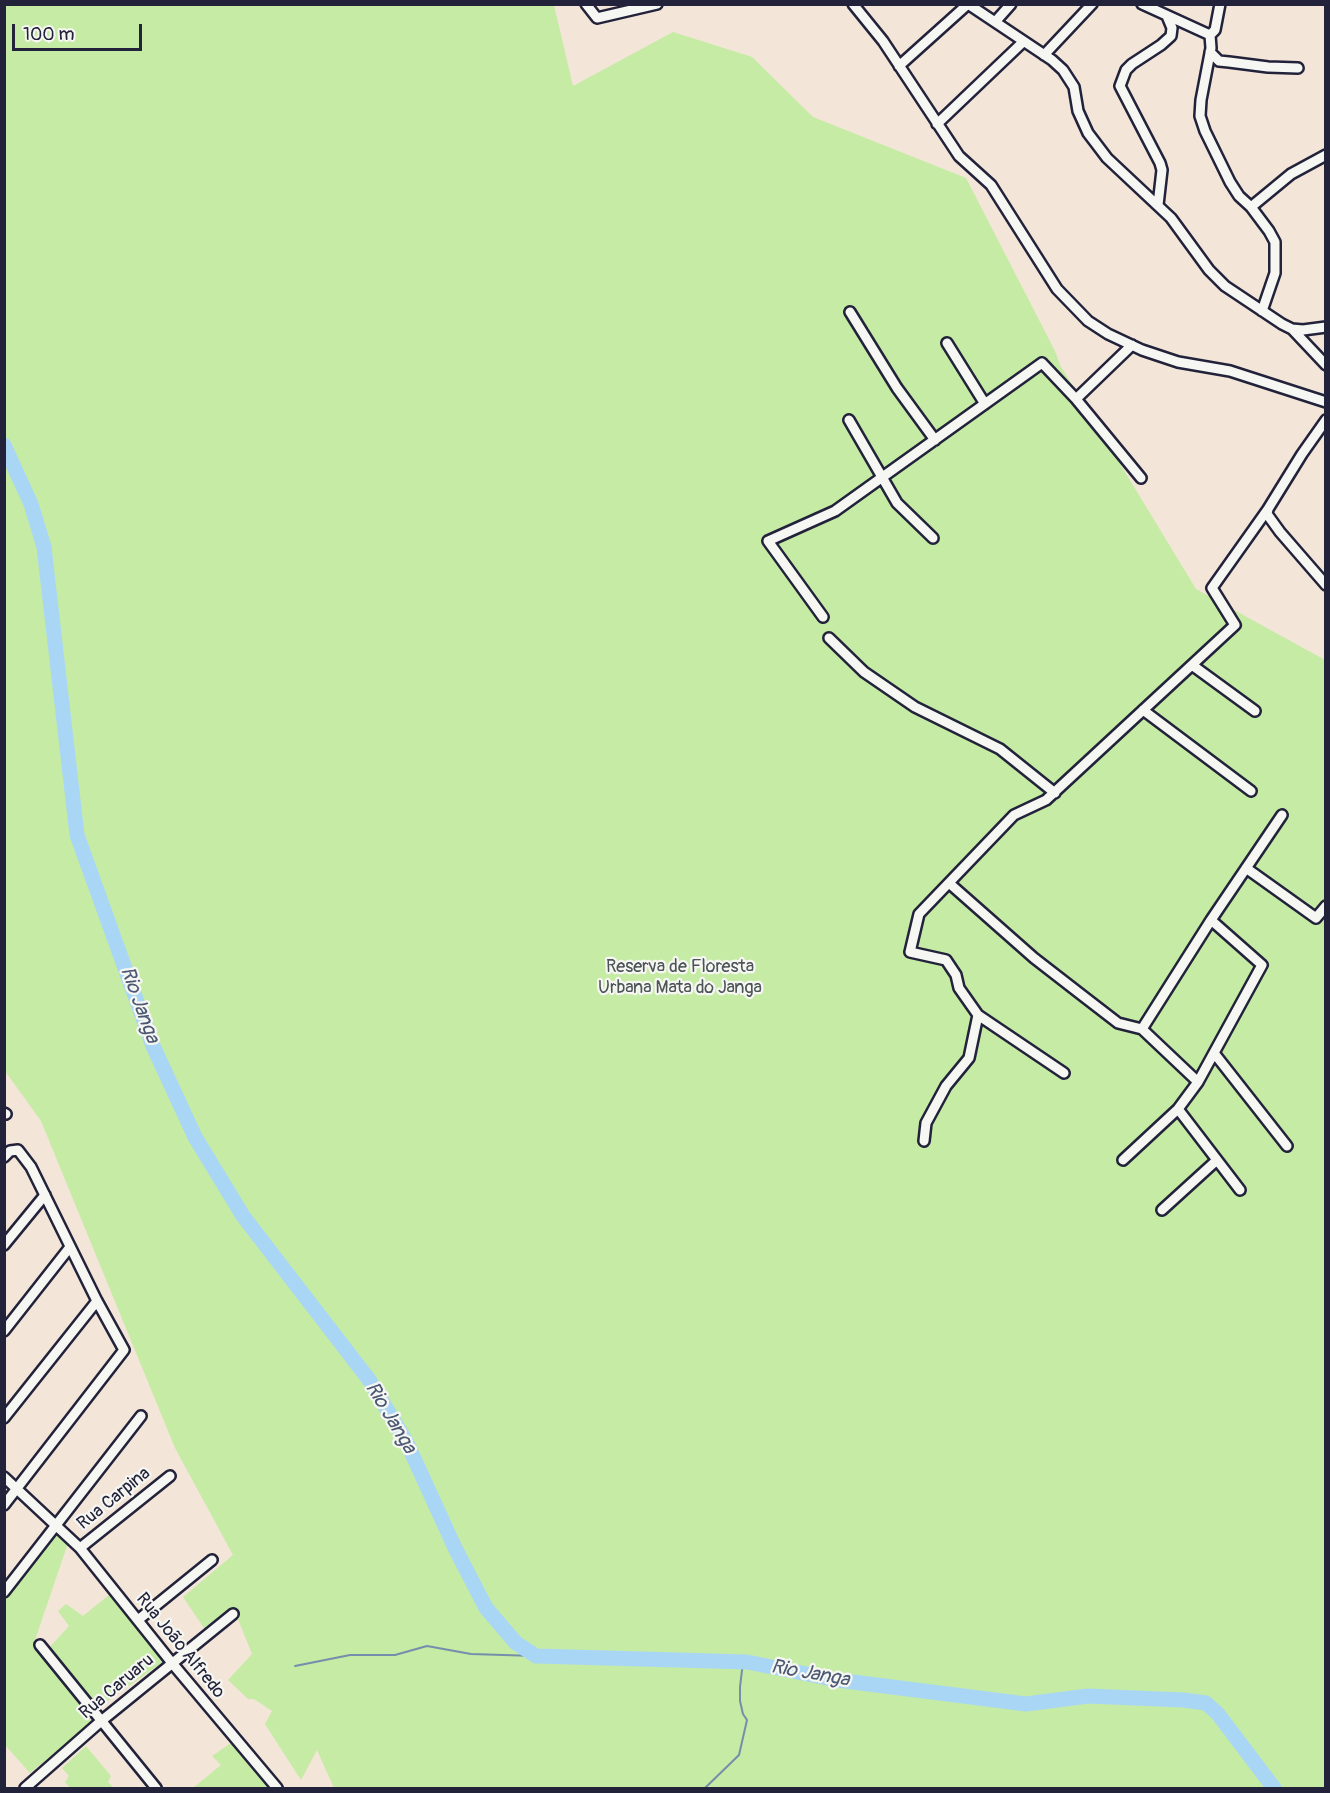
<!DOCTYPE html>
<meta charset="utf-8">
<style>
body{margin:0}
#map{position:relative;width:1330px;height:1793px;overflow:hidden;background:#f3e5d8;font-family:Pangolin,sans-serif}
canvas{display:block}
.frame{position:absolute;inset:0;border:6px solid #22223b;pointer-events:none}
.scale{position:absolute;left:12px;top:24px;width:130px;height:27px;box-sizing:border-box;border:3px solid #22223b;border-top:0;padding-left:8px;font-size:18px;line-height:21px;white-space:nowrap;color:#22223b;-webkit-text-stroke:4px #f6f6f2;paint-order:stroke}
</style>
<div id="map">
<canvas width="1330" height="1793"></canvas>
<div class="frame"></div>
<div class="scale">100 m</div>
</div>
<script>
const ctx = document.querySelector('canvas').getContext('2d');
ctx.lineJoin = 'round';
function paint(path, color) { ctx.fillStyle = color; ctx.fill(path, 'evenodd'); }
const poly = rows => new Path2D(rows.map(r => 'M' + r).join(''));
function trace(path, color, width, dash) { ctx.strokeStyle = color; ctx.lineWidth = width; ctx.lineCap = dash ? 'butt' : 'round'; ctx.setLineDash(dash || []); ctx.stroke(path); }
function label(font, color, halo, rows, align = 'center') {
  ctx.font = font + ' Pangolin,sans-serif'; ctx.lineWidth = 4.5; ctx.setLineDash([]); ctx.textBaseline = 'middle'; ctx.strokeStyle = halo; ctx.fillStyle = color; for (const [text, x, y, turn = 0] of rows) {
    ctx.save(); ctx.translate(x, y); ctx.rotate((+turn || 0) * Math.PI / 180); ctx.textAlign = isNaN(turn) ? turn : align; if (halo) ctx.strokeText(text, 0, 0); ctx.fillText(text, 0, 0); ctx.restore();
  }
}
paint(poly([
 [4,5,554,5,573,86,673,32,752,57,813,117,966,178,1055,351,1060,365,1196,589,1325,660,1325,1788,334,1788,317,1750,301,1780,265,1724,272,1711,254,1699,248,1699,228,1680,252,1654,233,1607,204,1628,183,1597,233,1555,175,1448,41,1121,5,1071],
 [57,1531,68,1543,34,1643,92,1722,30,1773,5,1745,5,1599],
 [109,1595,163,1662,99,1707,48,1649,69,1626,58,1611,66,1604,83,1616],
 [231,1743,270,1788,193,1788,221,1765,212,1756],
 [86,1746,111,1776,108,1782,114,1788,70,1788,65,1782,69,1776,62,1768]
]), '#c5eba5');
trace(poly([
 [295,1666,350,1655,395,1655,427,1646,471,1654,536,1656],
 [705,1788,739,1755,747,1720,743,1714,740,1701,740,1687,743,1662]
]), '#748eab', 2);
trace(poly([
 [4,445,31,504,44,547,77,835,153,1046,195,1137,243,1216,370,1381,407,1443,455,1548,486,1608,516,1643,536,1656,747,1662,837,1680,1026,1704,1088,1696,1183,1700,1206,1703,1218,1714,1274,1788]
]), '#aad6f6', 15);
const minor = poly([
 [586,4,597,18,657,4],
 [853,4,883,41,959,156,991,185,1057,289,1088,321,1108,334,1142,350,1178,362,1230,371,1326,402],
 [968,4,1052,60,1063,70,1074,87,1078,111,1088,133,1107,158,1171,218,1209,270,1225,286,1282,324,1292,329,1303,330,1326,327],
 [1142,4,1210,35,1215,30,1220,4],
 [995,22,1011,4],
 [1210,35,1211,48,1201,100,1200,116,1205,131,1230,182,1239,196,1251,207,1269,231,1275,242,1275,273,1262,311],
 [1210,52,1219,61,1229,62,1268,67,1298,68],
 [1044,55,1092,4],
 [899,66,968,4],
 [937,124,1023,42],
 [1158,205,1162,170,1160,163,1120,86,1126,70,1132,64,1161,45,1171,36,1172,28,1167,16],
 [1251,207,1291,174,1326,155],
 [850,312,897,388,935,440],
 [1292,329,1326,365],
 [947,343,985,404],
 [1076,399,1141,478],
 [849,420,897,503,933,538],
 [1326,420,1302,454,1268,509,1267,514,1280,532,1326,585],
 [823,617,768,541,835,511,1042,363,1076,399,1132,345],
 [829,638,864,672,915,707,1000,749,1055,793],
 [1192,665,1255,711],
 [1143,710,1251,791],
 [1246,868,1316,918,1326,906],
 [949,883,1034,958,1083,996,1118,1023,1142,1029,1198,1082],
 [1211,920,1262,965,1198,1082,1178,1109,1240,1190],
 [978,1015,1064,1073],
 [1142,1029,1211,920,1282,815],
 [1214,1053,1287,1146],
 [4,1113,6,1114],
 [924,1141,926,1123,946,1086,969,1058,978,1015,959,988,956,975,946,960,910,952,919,914,1014,815,1046,800,1235,625,1212,588,1268,509],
 [4,1157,10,1151,18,1150,31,1167,97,1301,124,1350,4,1505],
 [1123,1160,1178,1109],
 [1162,1210,1217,1160],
 [4,1245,45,1195],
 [4,1331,70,1247],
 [4,1418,97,1301],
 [4,1477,80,1548,172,1663,277,1788],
 [80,1548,170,1476],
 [4,1592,141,1416],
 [138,1620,212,1560],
 [40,1645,156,1788],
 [25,1788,100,1722,233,1614]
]);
trace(minor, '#22223b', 14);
trace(minor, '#f6f6f2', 9);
label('18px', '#4b5456', '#f6f6f2', [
 ["Reserva de Floresta",680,967],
 ["Urbana Mata do Janga",680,988]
]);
label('18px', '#22223b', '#f6f6f2', [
 ["Rua Carpina",114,1499,-39],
 ["Rua João Alfredo",180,1646,51],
 ["Rua Caruaru",117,1687,-40]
]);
label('italic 20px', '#4b5873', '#f6f6f2', [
 ["Rio Janga",139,1005,70],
 ["Rio Janga",390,1418,59],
 ["Rio Janga",810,1674,10]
]);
</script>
